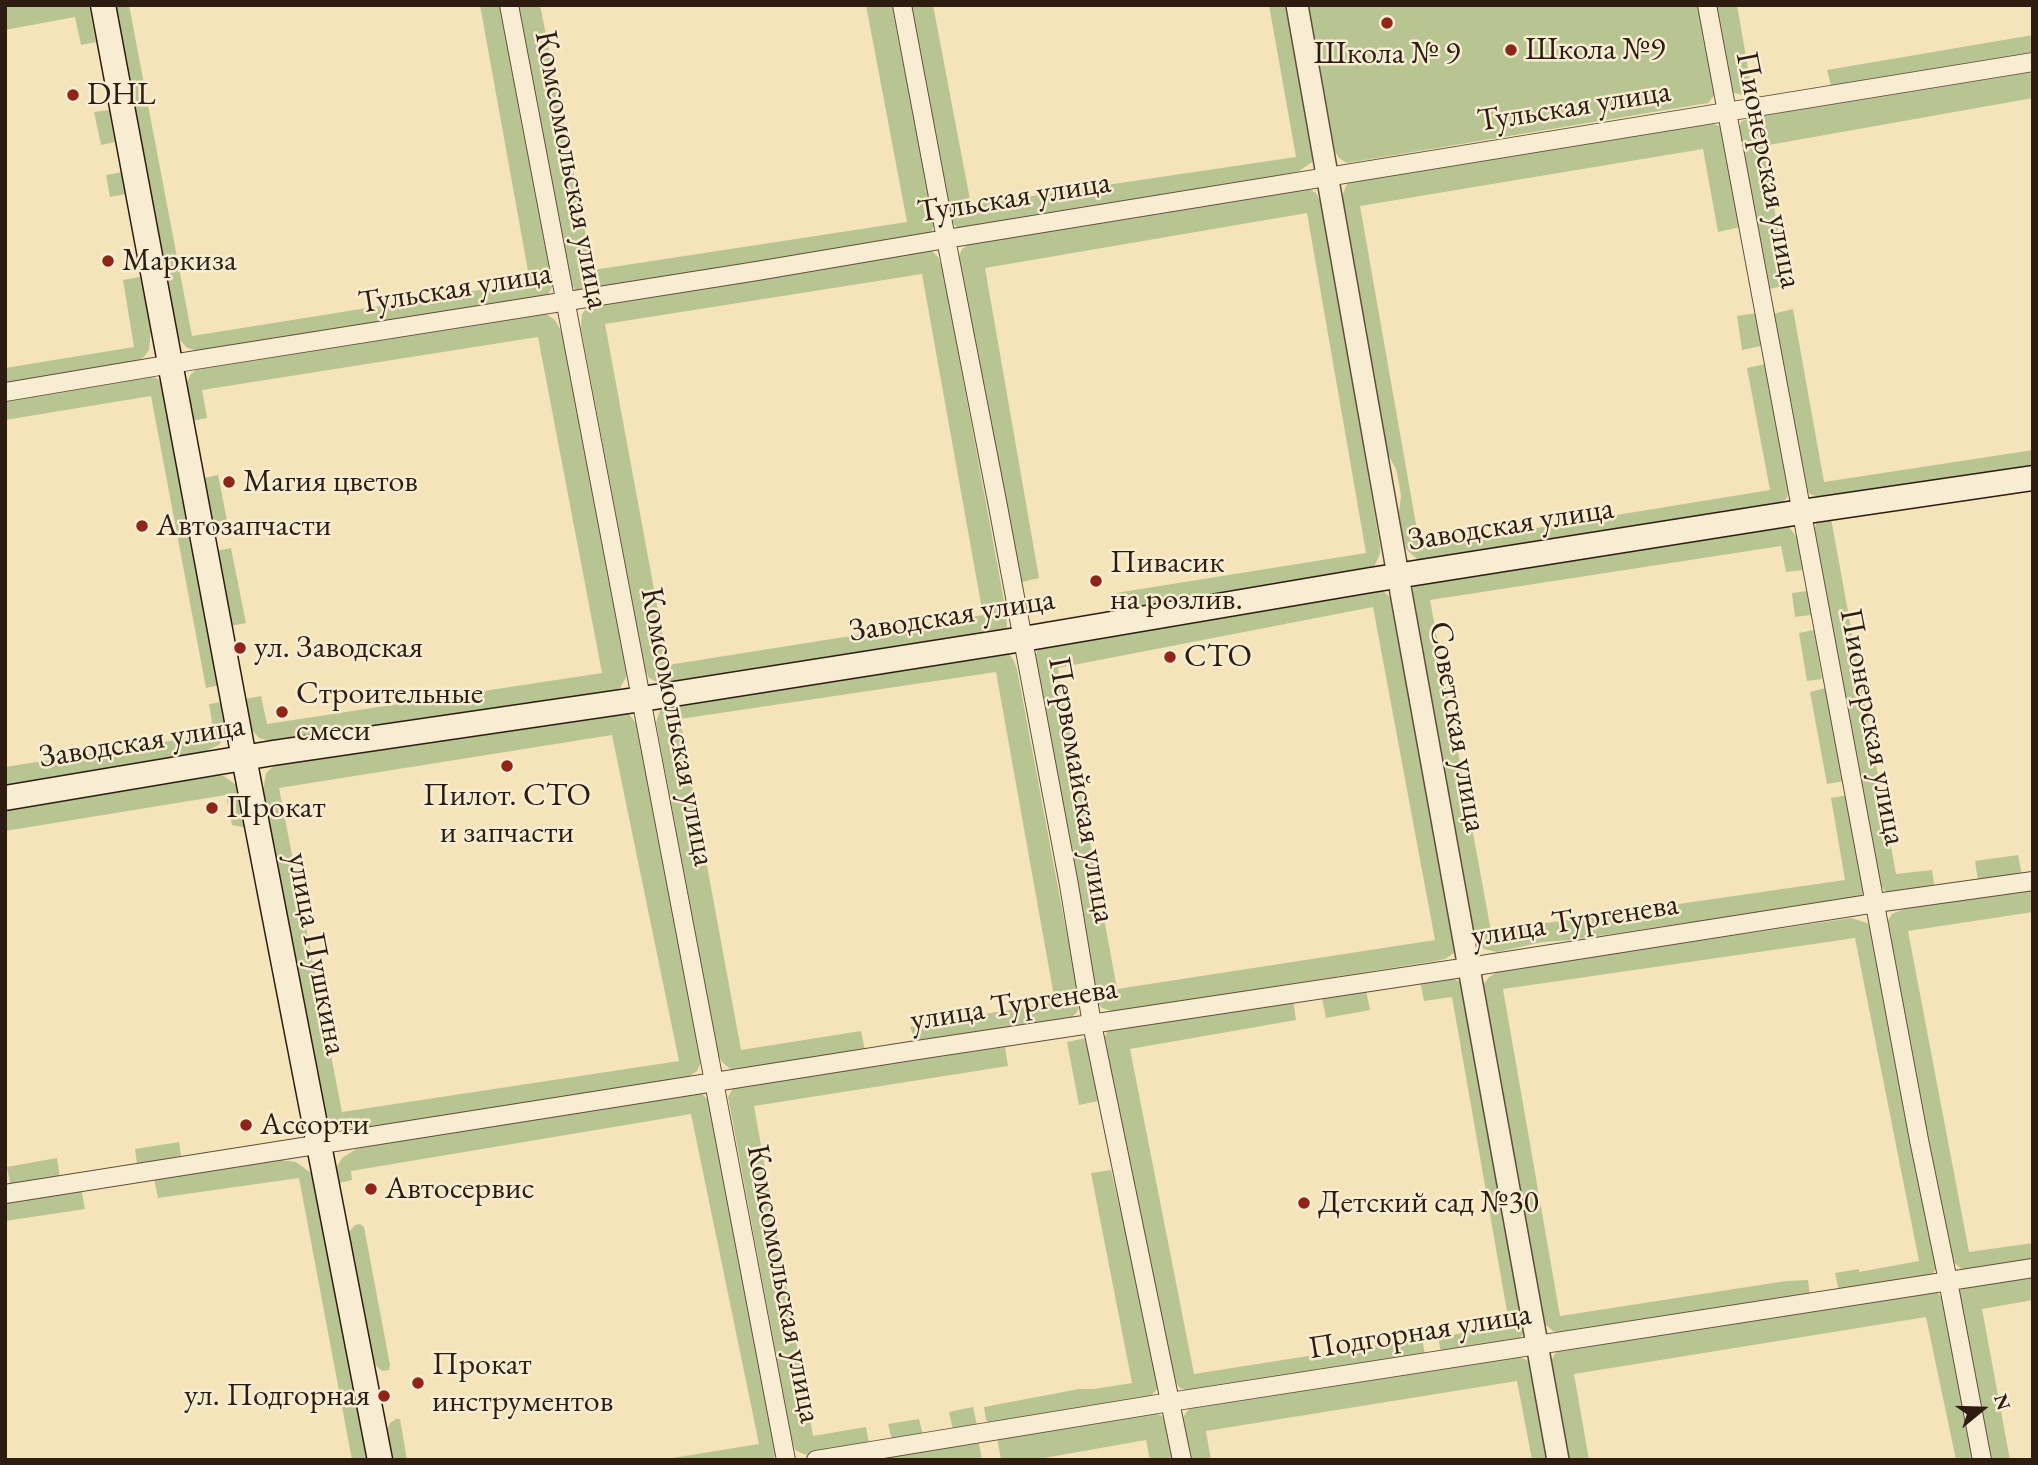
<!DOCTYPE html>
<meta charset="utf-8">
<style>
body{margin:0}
#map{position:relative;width:2038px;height:1465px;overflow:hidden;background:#f5e4ba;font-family:"EB Garamond",serif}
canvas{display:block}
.frame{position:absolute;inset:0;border:7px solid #2e1c10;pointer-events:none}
.north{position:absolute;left:1947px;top:1374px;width:70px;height:70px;-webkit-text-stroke:5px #f8edd2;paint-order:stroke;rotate:71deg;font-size:19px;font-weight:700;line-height:28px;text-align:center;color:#2e1c10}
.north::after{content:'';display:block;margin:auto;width:24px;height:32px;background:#2e1c10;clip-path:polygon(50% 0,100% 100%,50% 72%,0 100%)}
</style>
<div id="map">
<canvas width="2038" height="1465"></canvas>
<div class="frame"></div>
<div class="north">N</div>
</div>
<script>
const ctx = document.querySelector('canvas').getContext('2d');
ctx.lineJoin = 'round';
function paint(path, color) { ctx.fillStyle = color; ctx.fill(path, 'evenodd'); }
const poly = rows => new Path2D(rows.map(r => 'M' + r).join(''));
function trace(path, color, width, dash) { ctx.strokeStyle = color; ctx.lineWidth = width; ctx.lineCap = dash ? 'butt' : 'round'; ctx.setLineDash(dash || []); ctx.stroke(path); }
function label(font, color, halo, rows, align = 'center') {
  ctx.font = font + ' "EB Garamond",serif'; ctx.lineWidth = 5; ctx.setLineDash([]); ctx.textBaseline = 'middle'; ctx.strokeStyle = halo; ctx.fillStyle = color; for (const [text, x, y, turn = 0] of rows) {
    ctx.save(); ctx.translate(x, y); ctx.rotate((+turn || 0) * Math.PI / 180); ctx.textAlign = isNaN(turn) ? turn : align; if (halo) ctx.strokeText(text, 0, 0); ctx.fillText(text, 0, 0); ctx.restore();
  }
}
paint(poly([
 [5,5,89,5,96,42,81,45,75,17,5,30],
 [113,5,129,5,192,336,530,282,480,5,501,5,551,278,552,287,549,293,540,301,205,352,187,348,177,337],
 [518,5,540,5,593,270,907,222,866,5,892,5,934,224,932,232,924,240,577,292,572,285,569,274],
 [909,5,933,5,971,205,1296,157,1269,5,1286,5,1311,141,1314,157,1312,162,1299,171,1238,184,965,230,955,226,948,213],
 [1308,5,1700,5,1716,93,1708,103,1347,163,1339,158,1335,151],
 [1715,5,1737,5,1753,97,1734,93,1730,88],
 [2033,35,2033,53,1831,86,1827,70],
 [2033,70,2033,98,1763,146,1788,285,1769,289,1738,135,1739,126,1742,121,1758,115],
 [109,110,115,142,101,145,94,112],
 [1705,121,1719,126,1722,130,1740,227,1718,232,1703,149,1360,206,1420,547,1770,490,1747,368,1765,364,1789,488,1787,498,1780,504,1422,560,1417,559,1406,549,1403,539,1399,512,1401,496,1399,484,1396,469,1385,449,1343,205,1343,194,1346,186,1349,182],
 [122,172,126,194,110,197,106,175],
 [1308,188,1316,193,1322,204,1380,546,1380,554,1374,567,1370,570,1119,615,1116,593,1366,553,1307,213,985,268,1039,578,1018,583,958,259,962,249,971,243],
 [932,251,938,257,943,271,1006,611,1007,628,1002,633,660,684,649,678,645,669,581,328,582,314,585,310,594,305,607,302],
 [922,274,983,615,668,665,605,324],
 [140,277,147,297,151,329,149,350,144,357,136,361,5,384,5,368,134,347,123,280],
 [1793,309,1824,482,2033,450,2033,468,1824,498,1812,495,1806,491,1772,314],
 [1756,313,1761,346,1742,350,1737,316],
 [546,314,555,320,562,333,626,670,626,677,619,690,613,694,270,741,259,738,252,730,246,699,261,696,267,724,602,673,538,337,202,390,207,418,192,421,186,385,190,375,198,368],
 [152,376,158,379,161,383,220,685,206,688,151,396,5,420,5,399],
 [218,475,227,520,213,523,204,478],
 [1830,513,1896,874,1932,870,1935,890,1887,893,1876,881,1813,532,1817,522],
 [1782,524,1789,527,1799,540,1804,570,1786,572,1781,546,1430,600,1491,931,1845,880,1831,798,1848,795,1866,889,1863,894,1857,898,1722,919,1684,923,1571,940,1543,942,1497,952,1484,949,1474,934,1412,603,1412,591,1414,585],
 [231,548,246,623,230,626,216,551],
 [1382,590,1391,598,1456,937,1456,946,1454,953,1445,959,1436,961,1244,991,1118,1013,1102,1008,1097,1002,1034,662,1038,648],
 [1373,607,1435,940,1117,989,1058,668],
 [1807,591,1811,615,1795,617,1792,593],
 [1814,630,1822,679,1807,681,1799,633],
 [1008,652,1014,661,1017,669,1079,999,1080,1005,1077,1012,1072,1017,925,1041,918,1041,914,1037,910,1027,1055,1002,996,672,680,719,741,1050,861,1031,865,1051,736,1070,729,1068,722,1062,718,1055,656,722,661,708],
 [1826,688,1844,781,1827,784,1810,692],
 [222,702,227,731,219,745,203,752,5,786,5,767,214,734,209,704],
 [625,713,629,714,641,730,701,1058,700,1064,697,1071,687,1078,362,1130,345,1127,331,1121,327,1116,263,791,266,773,275,765],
 [612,735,679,1061,342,1112,279,788],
 [212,774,224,776,236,785,239,790,247,828,232,825,226,795,5,831,5,809],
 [2018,855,2022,875,1978,881,1975,861],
 [2033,890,2033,912,1908,931,1969,1252,2033,1243,2033,1260,1963,1270,1952,1261,1886,933,1887,922,1892,914,1904,909],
 [1851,918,1867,923,1871,929,1937,1264,1936,1269,1931,1276,1839,1292,1835,1273,1859,1269,1859,1272,1919,1261,1855,938,1503,989,1560,1316,1786,1281,1808,1280,1810,1296,1560,1333,1553,1331,1546,1325,1541,1314,1484,992,1484,984,1489,977,1499,971],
 [1449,977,1462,983,1526,1331,1519,1339,1441,1352,1438,1338,1509,1323,1452,997,1424,1001,1420,982],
 [1366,990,1370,1010,1326,1018,1322,998],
 [1293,999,1296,1020,1130,1049,1194,1374,1422,1338,1425,1355,1193,1392,1186,1390,1180,1388,1172,1378,1104,1039,1107,1032,1113,1029],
 [1086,1038,1098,1101,1079,1105,1067,1042],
 [1005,1047,1008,1066,754,1106,813,1436,866,1427,869,1444,807,1455,801,1453,795,1450,792,1440,728,1097,732,1090,737,1087],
 [699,1091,712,1104,776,1454,773,1459,768,1460,660,1460,759,1444,691,1114,351,1171,352,1180,339,1183,336,1168,342,1158,356,1149,478,1127],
 [179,1142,181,1156,137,1164,135,1149],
 [57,1158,60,1178,11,1188,7,1167],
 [272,1159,296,1162,311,1173,367,1460,352,1460,299,1178,158,1198,154,1179],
 [1111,1170,1159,1379,1157,1389,1150,1397,990,1424,986,1420,984,1407,1079,1389,1094,1389,1132,1383,1091,1173],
 [81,1188,85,1209,5,1221,5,1201],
 [360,1224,364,1227,390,1365,389,1370,382,1371,371,1361,349,1232,355,1225],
 [2033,1274,2033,1300,1982,1309,2010,1460,1985,1460,1957,1295,1963,1286],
 [1935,1291,1946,1301,1976,1460,1956,1460,1926,1317,1574,1374,1589,1460,1569,1460,1551,1361,1557,1350],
 [1518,1357,1527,1360,1532,1366,1551,1460,1532,1460,1517,1381,1206,1431,1211,1460,1189,1460,1182,1428,1183,1417,1188,1410,1195,1406,1368,1380,1382,1376],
 [973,1407,977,1425,953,1430,949,1412],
 [1149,1410,1162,1416,1166,1422,1175,1460,1150,1460,1146,1440,1033,1460,1001,1460,997,1437],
 [396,1419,400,1419,407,1460,390,1460,386,1432,390,1423],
 [919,1419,923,1435,892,1440,888,1424],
 [978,1439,982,1460,860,1460]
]), '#b8c593');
const minor = poly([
 [509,5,786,1460],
 [902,5,946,239,997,501,1069,885,1092,1024,1182,1460],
 [1707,5,1919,1140,1948,1281,1982,1460],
 [5,392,195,360,757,271,946,239,2033,62],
 [5,1194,911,1051,1469,967,1876,903,2033,881],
 [816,1460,1170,1402,2033,1268]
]);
const tertiary = poly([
 [1297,5,1402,598,1558,1460]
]);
const secondary = poly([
 [103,5,244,758,380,1460],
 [5,798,273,753,642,699,1023,639,1371,580,1801,512,2033,478]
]);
trace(minor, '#604e3a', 20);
trace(tertiary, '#604e3a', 24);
trace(secondary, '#2e1c10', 27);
trace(minor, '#f8edd2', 18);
trace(tertiary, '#f8edd2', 21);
trace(secondary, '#f8edd2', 24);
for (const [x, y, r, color] of [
 [1387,23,7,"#8f2418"],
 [1511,50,7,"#8f2418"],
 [73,95,7,"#8f2418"],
 [108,261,7,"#8f2418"],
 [229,482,7,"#8f2418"],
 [142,526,7,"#8f2418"],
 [1096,581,7,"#8f2418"],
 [240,648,7,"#8f2418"],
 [1170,657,7,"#8f2418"],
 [282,712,7,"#8f2418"],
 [507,766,7,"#8f2418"],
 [212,808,7,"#8f2418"],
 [246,1125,7,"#8f2418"],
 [371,1189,7,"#8f2418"],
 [1304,1203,7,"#8f2418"],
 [418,1383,7,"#8f2418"],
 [384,1396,7,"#8f2418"]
]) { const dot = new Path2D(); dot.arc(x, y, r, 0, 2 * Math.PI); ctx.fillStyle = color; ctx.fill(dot); trace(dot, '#f8edd2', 2.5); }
label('32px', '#2e1c10', '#f8edd2', [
 ["Школа №9",1525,50],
 ["Школа № 9",1387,54,"center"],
 ["DHL",87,95],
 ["Маркиза",122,261],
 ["Магия цветов",243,482],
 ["Автозапчасти",156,526],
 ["Пивасик",1110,563],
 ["на розлив.",1110,600],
 ["ул. Заводская",254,648],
 ["СТО",1184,657],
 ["Строительные",296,694],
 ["смеси",296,731],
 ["Пилот. СТО",507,796,"center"],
 ["и запчасти",507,833,"center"],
 ["Прокат",226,808],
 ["Ассорти",260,1125],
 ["Автосервис",385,1189],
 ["Детский сад №30",1318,1203],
 ["Прокат",432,1365],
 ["инструментов",432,1402],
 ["ул. Подгорная",370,1396,"right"]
], 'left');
label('32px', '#2e1c10', '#f8edd2', [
 ["Тульская улица",1574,107,-9],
 ["Комсомольская улица",571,170,79],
 ["Пионерская улица",1768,170,79],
 ["Тульская улица",1014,198,-9],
 ["Тульская улица",455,289,-9],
 ["Заводская улица",1511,525,-9],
 ["Заводская улица",952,616,-9],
 ["Комсомольская улица",677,727,79],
 ["Советская улица",1457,727,80],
 ["Пионерская улица",1872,727,79],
 ["Заводская улица",142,742,-9],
 ["Первомайская улица",1081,790,80],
 ["улица Тургенева",1575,921,-9],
 ["улица Пушкина",316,954,79],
 ["улица Тургенева",1014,1005,-9],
 ["Комсомольская улица",783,1284,79],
 ["Подгорная улица",1420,1332,-9]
]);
</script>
